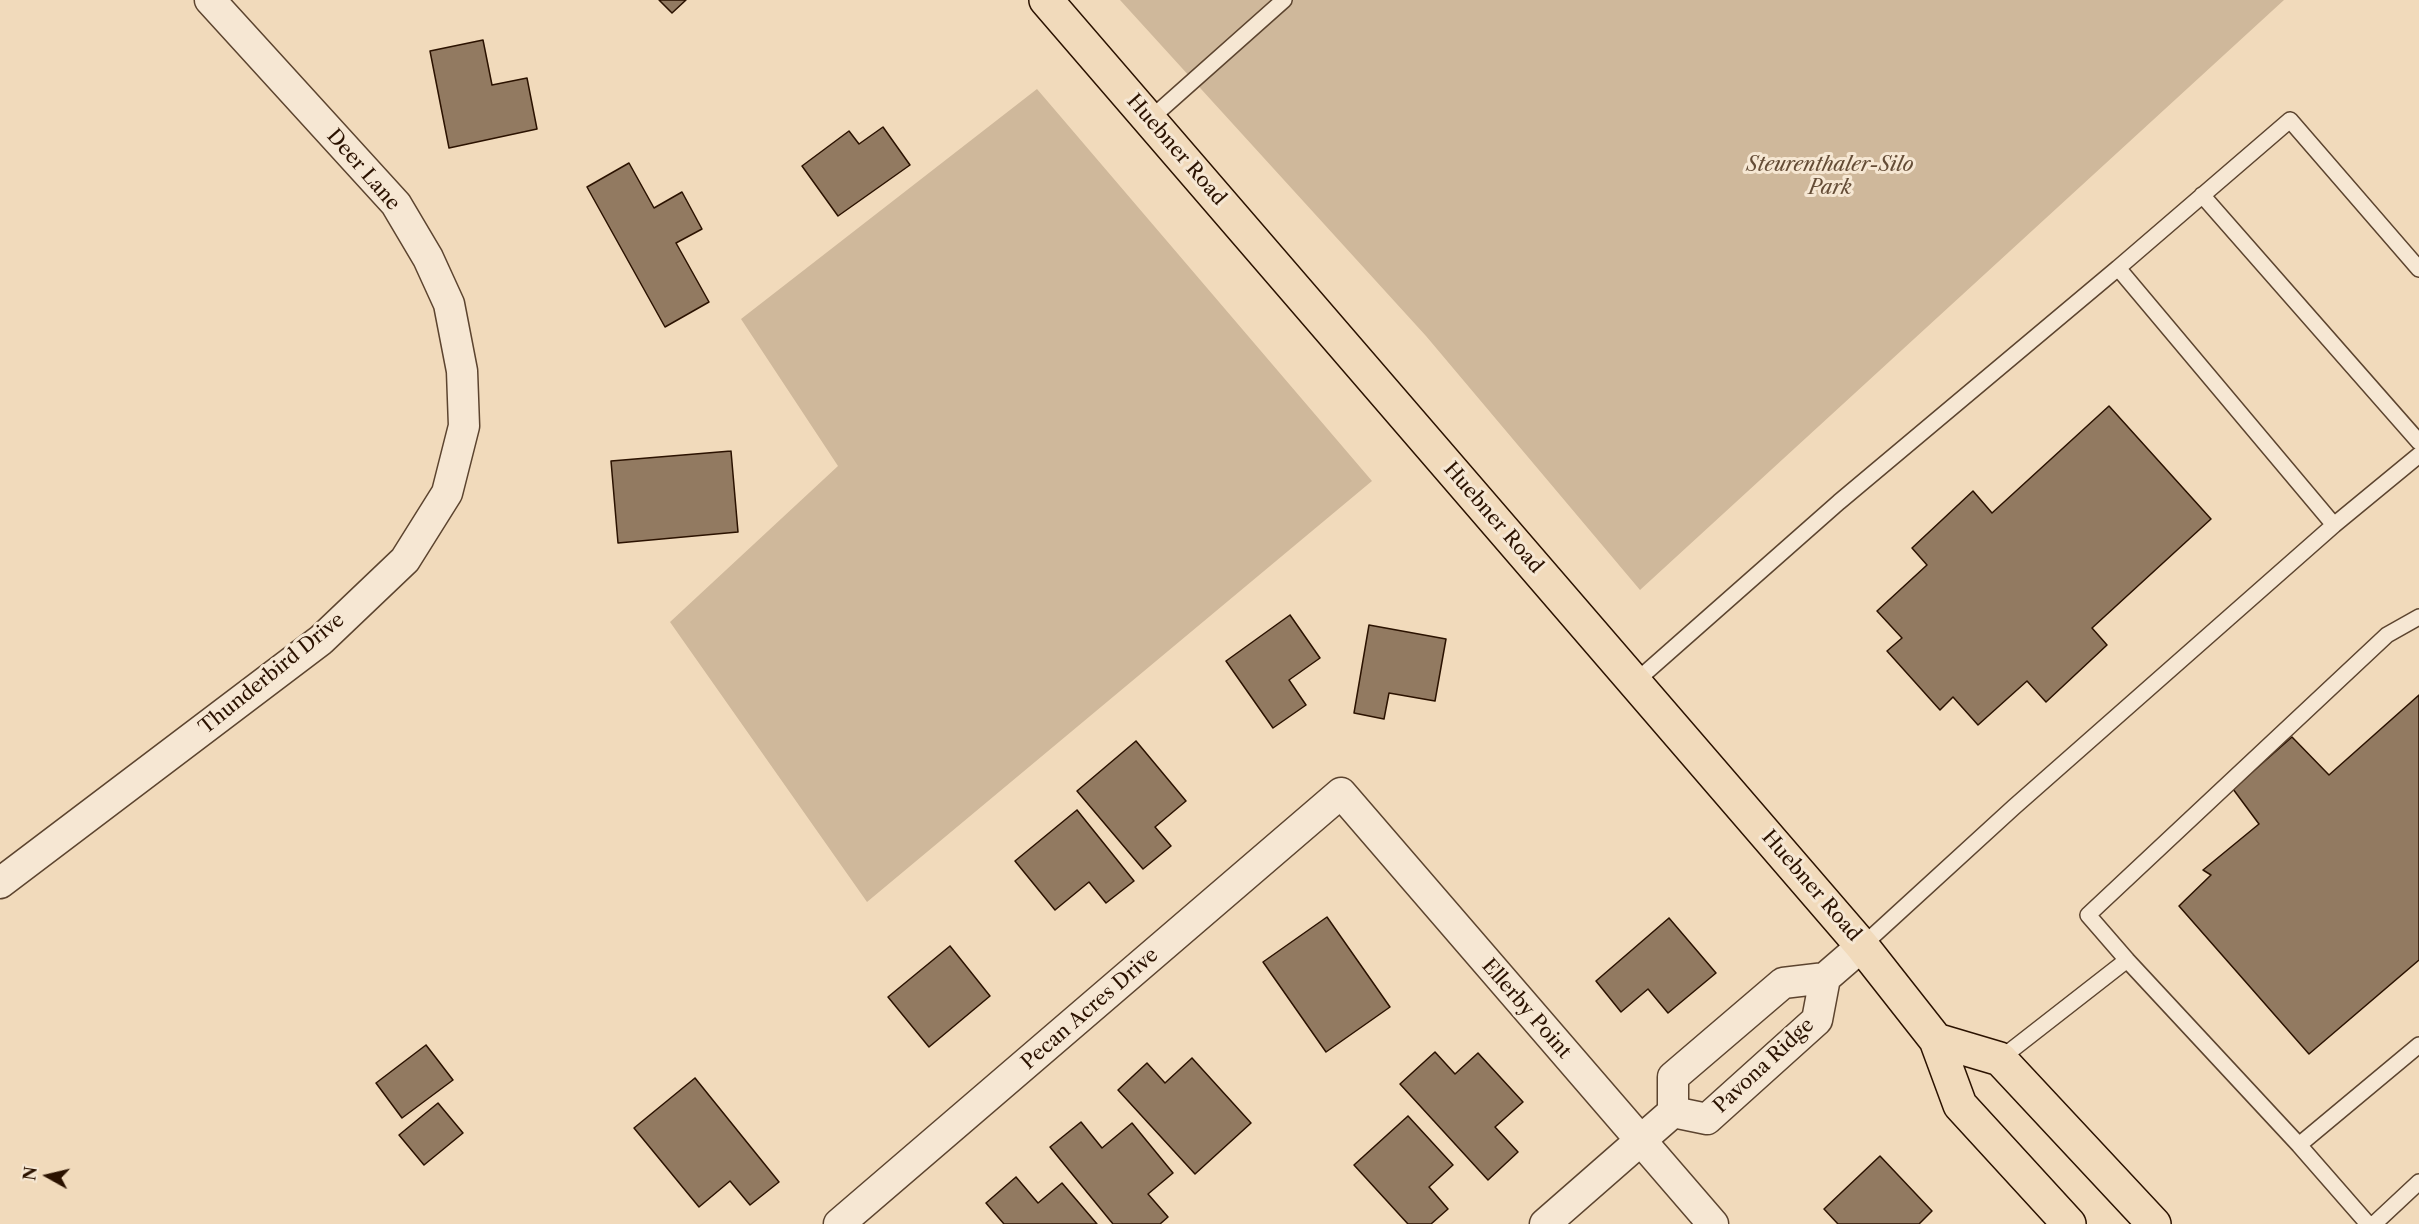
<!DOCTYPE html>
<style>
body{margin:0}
#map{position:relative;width:2419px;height:1224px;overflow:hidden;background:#f1dabb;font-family:"Libre Caslon Text",serif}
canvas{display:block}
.north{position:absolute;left:18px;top:1146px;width:60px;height:60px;-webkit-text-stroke:4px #f6e7d3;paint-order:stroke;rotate:278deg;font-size:16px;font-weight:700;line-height:24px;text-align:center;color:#2b1200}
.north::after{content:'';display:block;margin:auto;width:21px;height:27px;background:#2b1200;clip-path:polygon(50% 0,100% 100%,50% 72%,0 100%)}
</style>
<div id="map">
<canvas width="2419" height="1224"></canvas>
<div class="north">N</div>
</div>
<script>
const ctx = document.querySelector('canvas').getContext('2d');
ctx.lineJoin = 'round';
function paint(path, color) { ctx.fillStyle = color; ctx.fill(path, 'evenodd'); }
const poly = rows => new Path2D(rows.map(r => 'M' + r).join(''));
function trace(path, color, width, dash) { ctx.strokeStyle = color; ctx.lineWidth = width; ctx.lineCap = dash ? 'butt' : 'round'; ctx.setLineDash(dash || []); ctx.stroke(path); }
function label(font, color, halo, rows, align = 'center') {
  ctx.font = font + ' "Libre Caslon Text",serif'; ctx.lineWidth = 6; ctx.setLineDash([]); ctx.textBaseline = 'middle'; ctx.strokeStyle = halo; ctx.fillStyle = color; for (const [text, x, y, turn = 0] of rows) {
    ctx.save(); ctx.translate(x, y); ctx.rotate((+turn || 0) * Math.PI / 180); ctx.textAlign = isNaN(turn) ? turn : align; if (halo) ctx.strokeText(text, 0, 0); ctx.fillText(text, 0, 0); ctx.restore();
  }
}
paint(poly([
 [1120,0,2284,0,1640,590,1426,336],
 [1037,89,1372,481,867,902,670,622,838,466,741,319]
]), '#cfb89b');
const building = poly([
 [659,0,686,0,672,13,659,0],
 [483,40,492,85,527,78,537,129,449,148,430,51,483,40],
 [883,127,910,165,838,216,802,166,849,131,859,144,883,127],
 [629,163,654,208,682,192,702,229,676,243,709,302,665,327,587,187,629,163],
 [2109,406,2211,519,2092,628,2107,645,2046,702,2027,681,1978,725,1953,697,1940,710,1887,651,1902,638,1877,611,1927,565,1912,548,1973,491,1992,513,2109,406],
 [731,451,738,532,618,543,611,461,731,451],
 [1290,615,1320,658,1289,680,1306,705,1273,728,1226,661,1290,615],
 [1369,625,1446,639,1435,701,1389,693,1384,719,1354,713,1369,625],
 [2419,695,2419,960,2309,1054,2179,906,2211,875,2203,870,2259,824,2233,789,2292,737,2329,775,2419,695],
 [1136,741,1186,801,1155,827,1171,846,1143,869,1077,791,1136,741],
 [1077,810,1134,881,1106,903,1089,882,1055,910,1015,861,1077,810],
 [1327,917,1390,1007,1326,1052,1263,962,1327,917],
 [1669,918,1716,973,1668,1013,1648,989,1621,1012,1596,981,1669,918],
 [950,946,990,996,929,1047,888,997,950,946],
 [426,1045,453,1080,402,1118,376,1083,426,1045],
 [1435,1052,1455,1074,1478,1053,1523,1102,1495,1127,1518,1152,1488,1180,1400,1084,1435,1052],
 [1192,1058,1251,1123,1195,1174,1118,1090,1147,1063,1165,1083,1192,1058],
 [695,1078,779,1182,750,1205,730,1181,699,1207,634,1128,695,1078],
 [438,1103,463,1133,424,1165,399,1135,438,1103],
 [1408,1116,1453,1165,1429,1187,1448,1209,1431,1224,1408,1224,1354,1165,1408,1116],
 [1081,1122,1102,1148,1132,1123,1173,1173,1148,1194,1168,1217,1160,1224,1113,1224,1050,1147,1081,1122],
 [1880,1156,1932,1211,1919,1224,1838,1224,1824,1209,1880,1156],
 [1016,1177,1038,1203,1062,1183,1097,1224,1004,1224,986,1203,1016,1177]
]);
paint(building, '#927a61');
trace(building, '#2b1200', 1.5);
const service = poly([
 [1149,120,1284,0],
 [2202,195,2419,442],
 [2118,268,2290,120,2419,269],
 [2334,525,2419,455],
 [1635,682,1839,502,2118,268,2334,525,2014,807,1862,946],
 [2000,1059,2127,960],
 [2299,1145,2419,1045],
 [2368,1224,2299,1145,2127,960,2088,915,2387,635,2419,617],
 [2374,1224,2419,1182]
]);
const minor = poly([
 [0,883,321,640,405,560,447,493,464,426,462,371,449,304,428,258,396,204,210,0],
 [1673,1112,1673,1077,1783,983,1825,978,1862,946],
 [1673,1112,1707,1119,1817,1020,1825,978],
 [839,1224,1341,793,1713,1224],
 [1545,1224,1673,1112]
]);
const primary = poly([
 [1046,0,1862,946,1936,1040,1960,1105,2069,1224],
 [1936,1040,2000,1059,2154,1224]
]);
trace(service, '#5c442f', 18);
trace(minor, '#5c442f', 33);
trace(primary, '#2b1200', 36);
trace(service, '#f6e7d3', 15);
trace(minor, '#f6e7d3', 30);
trace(primary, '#f1dabb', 33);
label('20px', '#2b1200', '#f6e7d3', [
 ["Huebner Road",1176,150,49],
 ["Deer Lane",363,170,49],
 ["Huebner Road",1493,518,49],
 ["Thunderbird Drive",272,674,-39],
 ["Huebner Road",1811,886,49],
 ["Pecan Acres Drive",1090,1009,-41],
 ["Ellerby Point",1526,1009,49],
 ["Pavona Ridge",1764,1066,-43]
]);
label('italic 20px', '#644c36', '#f6e7d3', [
 ["Steurenthaler-Silo",1830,165],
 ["Park",1830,188]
]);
</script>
